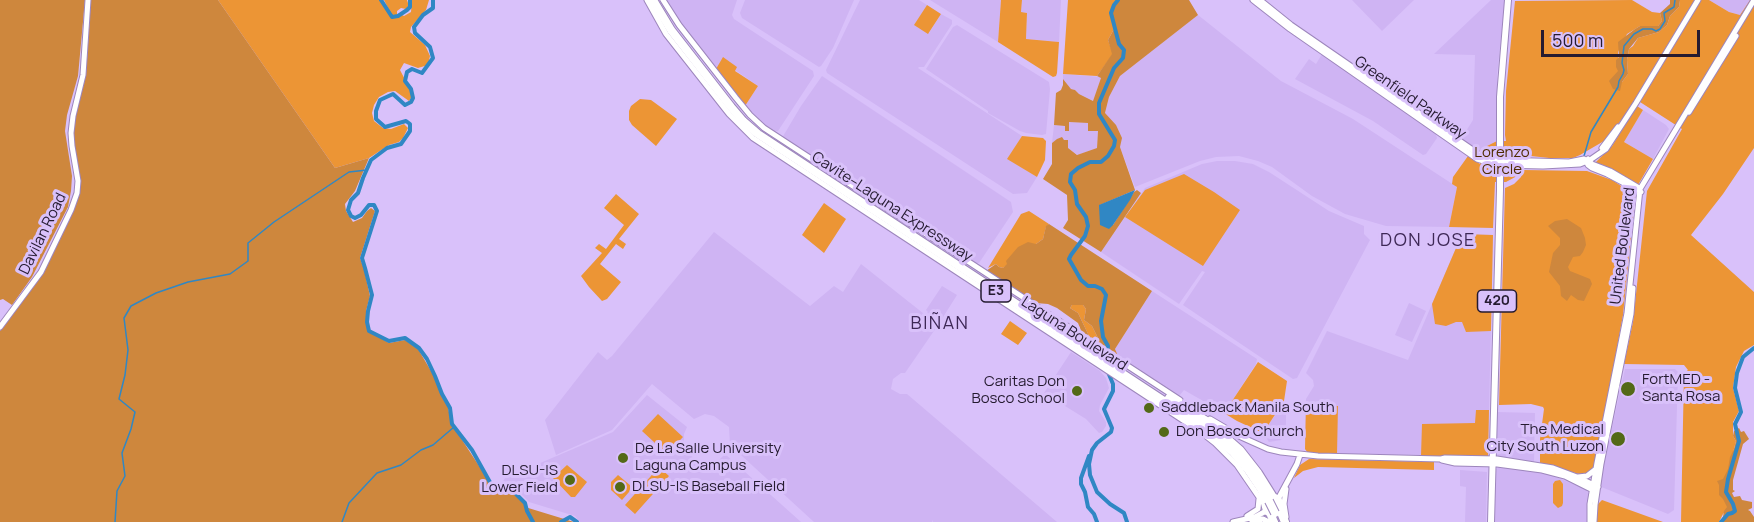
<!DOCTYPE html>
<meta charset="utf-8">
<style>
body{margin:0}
#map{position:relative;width:1754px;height:522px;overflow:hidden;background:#d9c1fa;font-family:Manrope,sans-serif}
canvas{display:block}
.scale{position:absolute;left:1541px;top:30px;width:159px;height:27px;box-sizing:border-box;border:3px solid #251b30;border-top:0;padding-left:8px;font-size:18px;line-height:21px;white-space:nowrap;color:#251b30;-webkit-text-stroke:4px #d9c1fa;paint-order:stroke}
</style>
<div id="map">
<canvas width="1754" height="522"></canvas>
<div class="scale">500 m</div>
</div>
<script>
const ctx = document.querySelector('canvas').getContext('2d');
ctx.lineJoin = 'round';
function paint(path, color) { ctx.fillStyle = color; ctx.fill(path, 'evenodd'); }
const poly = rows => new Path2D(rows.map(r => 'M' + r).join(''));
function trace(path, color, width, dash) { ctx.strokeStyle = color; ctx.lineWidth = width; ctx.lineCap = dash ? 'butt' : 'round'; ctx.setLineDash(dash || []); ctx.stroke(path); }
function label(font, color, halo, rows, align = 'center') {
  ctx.font = font + ' Manrope,sans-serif'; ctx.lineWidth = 6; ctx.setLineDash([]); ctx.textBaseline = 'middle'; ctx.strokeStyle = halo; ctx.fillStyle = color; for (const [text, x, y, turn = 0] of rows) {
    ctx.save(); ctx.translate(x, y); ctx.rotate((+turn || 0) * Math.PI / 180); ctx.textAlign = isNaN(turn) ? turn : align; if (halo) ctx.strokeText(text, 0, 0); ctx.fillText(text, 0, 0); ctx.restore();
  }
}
paint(poly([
 [665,0,737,0,732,15,734,19,813,71,814,76,778,131,772,132,745,106,758,86,735,70,736,67,724,58,716,69,671,11],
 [745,0,854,0,833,48,821,66,819,67,742,18,740,13],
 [860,0,919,0,927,5,915,25,929,33,941,14,952,20,952,24,924,67,919,67,918,68,1022,136,1008,159,1037,177,1027,193,1013,194,827,73,826,70],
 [930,0,1001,0,998,42],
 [1022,0,1061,0,1059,42,1026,39,1027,13,1021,12],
 [1352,0,1414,0,1382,31],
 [1491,0,1505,0,1497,75,1497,141,1487,146,1482,153,1461,139,1473,120,1475,55,1434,54],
 [1709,0,1750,0,1740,15,1729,12],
 [1198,15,1281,81,1353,119,1457,187,1449,227,1386,226,1345,214,1312,196,1272,167,1258,161,1239,156,1216,157,1200,161,1135,187,1120,147,1105,114,1109,97,1120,76],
 [957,25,1049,82,1050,89,1046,134,1042,135,1026,133,1020,131,988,113,988,111,926,69,953,27],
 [1322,54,1436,134,1437,138,1426,154,1423,155,1373,121,1295,79,1309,59,1316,64],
 [1063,74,1102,77,1093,101,1079,94,1075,90,1071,89,1063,79],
 [822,76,1011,202,1013,212,979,263,974,263,782,138,801,106],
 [1643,110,1666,125,1669,129,1653,159,1624,142],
 [1069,122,1088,123,1098,131,1097,148,1078,155,1067,148,1064,140,1060,138,1052,143,1054,125,1066,126,1069,131],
 [1217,161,1235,161,1253,164,1269,172,1329,211,1364,226,1364,234,1370,240,1297,378,1293,379,1183,305,1205,272,1202,271,1179,304,1101,252,1145,188,1202,164],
 [714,232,810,306,834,286,843,292,861,264,938,325,905,373,901,373,893,379,891,389,900,394,907,394,1057,522,933,522,932,520,932,522,814,522,730,445,729,427,714,416,705,414,694,419,652,384,612,430,556,455,545,420,598,352,607,360,612,356],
 [1462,234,1493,235,1488,456,1308,453,1305,449,1306,399,1314,386,1313,380,1306,373,1327,331,1408,360],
 [942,286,957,295,940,322,927,313,928,312,926,310],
 [1152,291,1257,359,1256,364,1224,413,1184,390,1179,396,1118,356,1115,349],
 [1409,303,1426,311,1412,342,1395,335],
 [1071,352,1100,371,1106,378,1109,388,1100,405,1099,411,1106,422,1106,426,1102,432,1099,433,1086,419,1044,393],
 [1625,369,1675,369,1678,372,1674,510,1668,514,1599,486],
 [647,395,687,427,684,434,684,444,688,453,695,459,703,463,711,464,719,460,725,454,801,522,580,522,575,516,529,502,514,487,501,485,505,478,613,432],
 [1278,411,1286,414,1286,434,1281,440,1269,442,1263,433],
 [1497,412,1535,413,1534,462,1498,456,1496,453],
 [1500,466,1544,472,1585,489,1589,494,1588,522,1494,522,1495,470],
 [1460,470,1487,472,1486,522,1465,522,1466,487,1460,486]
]), '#cfb4f3');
paint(poly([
 [218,0,380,0,392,18,399,17,402,15,404,16,411,12,412,0,429,0,426,10,411,27,410,32,425,45,430,56,428,65,418,68,404,63,400,70,413,95,409,101,395,91,388,92,379,97,374,105,372,113,374,121,383,128,391,129,404,124,408,128,403,138,399,142,389,145,369,158,335,168],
 [384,0,407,0,409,6,406,9,401,8,397,11,397,16,392,16],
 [1001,0,1022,0,1021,12,1027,13,1026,39,1059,42,1057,73,1056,76,1053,77,998,42],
 [1068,0,1118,0,1114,5,1111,13,1114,29,1108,40,1113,54,1097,76,1063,74],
 [1632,0,1652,12,1660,13,1662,21,1658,26,1640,26,1627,34,1618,52,1619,71,1622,82,1628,74,1627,60,1629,49,1633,46,1638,38,1659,32,1667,25,1670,16,1679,7,1680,0,1696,0,1627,113,1604,141,1580,155,1573,158,1549,158,1522,155,1522,166,1517,176,1506,182,1495,182,1493,228,1449,227,1457,187,1452,184,1453,177,1468,156,1480,164,1482,153,1487,146,1497,141,1506,141,1505,135,1506,91,1515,1],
 [1701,0,1709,0,1729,12,1740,15,1750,0,1754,0,1754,148,1723,194,1691,235,1754,292,1754,345,1744,351,1736,367,1733,388,1739,411,1733,422,1733,436,1736,441,1723,491,1731,505,1723,514,1719,522,1681,522,1684,373,1688,370,1684,365,1624,364,1633,322,1647,191,1682,129,1640,102],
 [927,5,941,14,928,34,914,25],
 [723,57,737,67,735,71,758,86,745,106,716,69],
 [640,99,651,100,677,119,656,146,632,125,629,120,629,111,631,106],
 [1637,106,1643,110,1624,142,1653,159,1638,185,1603,165,1595,163,1612,146],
 [1022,136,1043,138,1046,141,1045,160,1037,177,1007,159],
 [1523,170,1587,171,1612,180,1635,195,1623,315,1604,419,1594,466,1589,472,1583,475,1540,464,1540,439,1544,409,1543,407,1531,404,1499,405,1505,188,1514,184,1521,177],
 [1184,174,1214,192,1240,210,1203,266,1125,217,1145,190],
 [616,194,639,214,619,239,626,244,623,249,616,244,600,264,621,282,607,299,602,301,589,287,581,276,602,253,595,248,599,244,606,249,624,225,604,208],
 [824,203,846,219,824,253,802,235],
 [1029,211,1049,224,1046,227,1043,239,1003,268,999,267,996,264,988,268,1021,214],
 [1462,234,1493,235,1491,331,1466,332,1462,322,1456,322,1446,326,1435,324,1432,304],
 [1072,305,1083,305,1086,309,1084,320,1092,326,1102,346,1090,338,1078,313,1070,308],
 [1010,321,1027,333,1018,345,1001,334],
 [1258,362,1287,381,1284,401,1263,433,1237,421,1224,413],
 [1306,403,1338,406,1337,454,1308,453,1305,449],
 [1476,410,1489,410,1488,456,1421,456,1422,424,1475,423],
 [658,414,683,437,667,454,642,431],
 [1309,459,1434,462,1434,470,1318,467,1303,471,1294,478,1300,465],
 [567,465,587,482,575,497,571,497,553,478],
 [659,467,669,476,635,514,625,505],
 [618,475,631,486,629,492,622,500,611,490,611,482],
 [1560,480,1563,484,1563,503,1562,506,1558,508,1553,503,1553,484,1555,481],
 [1602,500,1663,522,1597,522,1597,505]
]), '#ec9535');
paint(poly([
 [0,0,85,0,78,76,67,115,65,131,72,176,71,191,68,207,32,277,12,305,3,299,0,300],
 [91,0,218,0,335,168,369,158,355,191,345,204,346,211,353,222,362,218,367,211,371,208,375,211,360,258,364,269,370,296,366,311,368,331,389,343,405,340,418,349,434,376,442,397,448,407,451,423,485,475,490,485,512,492,524,503,525,507,574,522,0,522,0,331,44,271,79,193,73,140,74,123,86,75],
 [1118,0,1189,0,1198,15,1120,76,1109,97,1105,113,1116,125,1122,138,1120,147,1135,190,1100,205,1100,225,1113,225,1134,192,1137,190,1141,193,1101,252,1063,228,1068,220,1067,195,1043,179,1052,164,1052,143,1057,139,1062,137,1064,140,1068,140,1068,148,1077,155,1097,148,1098,131,1088,131,1088,123,1069,122,1069,131,1065,131,1065,126,1054,125,1056,93,1061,90,1063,85,1063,79,1071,89,1075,90,1079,94,1093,101,1101,78,1097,76,1112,54,1108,40,1114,29,1111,13,1114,5],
 [1670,0,1680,0,1679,7,1670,16,1667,25,1659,32,1638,38,1629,49,1627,60,1628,74,1622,82,1620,91,1613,89,1609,81,1618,71,1616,67,1616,60,1619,57,1618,42,1635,29,1640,26,1658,26,1662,21,1660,13,1670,4],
 [1567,219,1581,228,1585,238,1586,245,1583,252,1580,256,1573,257,1568,267,1570,271,1590,279,1592,284,1584,301,1578,300,1571,295,1567,301,1561,296,1560,286,1549,272,1553,253,1560,245,1560,238,1548,226,1555,221],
 [1049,224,1152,291,1115,349,1118,356,1102,346,1092,326,1084,320,1086,309,1083,305,1072,305,1070,308,1078,313,1090,338,1082,333,1078,323,1057,308,1048,304,1036,303,986,271,996,264,999,267,1003,268,1007,264,1006,261,1018,247,1028,242,1036,244,1043,239,1046,226],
 [1739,428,1741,432,1744,431,1749,439,1743,444,1733,480,1733,490,1735,491,1732,493,1734,497,1740,496,1742,500,1752,502,1752,508,1748,510,1750,511,1754,517,1754,522,1720,522,1723,517,1724,511,1727,507,1723,499,1719,495,1719,485,1717,481,1723,479,1728,469,1730,457,1734,449,1736,441,1733,436,1734,431]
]), '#ce873d');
paint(poly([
 [1135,190,1130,200,1113,225,1109,229,1100,225,1099,205]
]), '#3087c4');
trace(poly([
 [1584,156,1591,132,1618,87,1619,81,1623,74,1624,70,1622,63,1624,46,1634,34,1643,29,1652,29,1656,31,1660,29,1665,21,1664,13,1674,7,1675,0],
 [115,522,117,491,125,476,122,453,131,429,135,412,119,399,125,375,128,350,124,318,131,306,156,293,188,282,230,274,248,261,248,243,274,222,349,172,367,170],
 [342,522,349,503,377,473,401,465,421,450,433,445,454,427]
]), '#3087c4', 1.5);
trace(poly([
 [381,0,392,17,398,16,407,10,410,7,410,0],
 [433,0,433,8,423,15,414,27,415,33,430,47,433,58,422,73,412,69,407,72,405,81,411,89,413,98,411,102,405,105,393,94,380,100,376,111,376,119,385,127,406,121,410,124,410,131,401,144,387,148,371,160,363,178,358,193,351,200,348,210,351,216,355,218,361,215,369,205,374,205,377,211,362,258,365,268,372,295,368,311,367,322,369,331,389,341,405,338,419,348,427,359,435,376,442,394,450,408,452,424,472,450,491,484,512,490,525,503,527,511,533,522],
 [1106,362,1108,346,1103,337,1101,321,1106,295,1102,289,1095,286,1088,286,1081,280,1069,259,1071,255,1085,236,1088,226,1086,217,1077,204,1075,190,1070,182,1071,174,1078,168,1090,162,1101,162,1108,156,1114,146,1115,140,1099,114,1099,103,1114,68,1123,58,1124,50,1119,44,1111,13,1114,5,1118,0],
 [1108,372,1113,384,1113,391,1104,409,1112,428,1111,432,1097,443,1092,450,1089,464,1090,475,1097,492,1110,504,1124,513,1127,522],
 [1089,456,1081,478,1081,484,1085,492,1088,507,1094,514,1097,522],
 [561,522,570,517,577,522],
 [1721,522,1728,514,1732,513,1735,511,1733,504,1726,492,1728,479,1739,441,1735,424,1741,412,1735,388,1737,373,1743,357,1754,348]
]), '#3087c4', 4);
const secondary = poly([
 [647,0,666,34,729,114,753,138,1201,432,1215,443,1237,465,1261,500],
 [663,0,679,25,736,98,750,115,764,128,1180,400],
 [1253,0,1290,29,1477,159,1498,165,1543,166,1580,164,1590,160,1606,149,1636,103,1698,0],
 [1260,0,1291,25,1480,155,1490,160,1498,160,1569,162,1584,159],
 [1689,112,1736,36],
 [1602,148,1618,127],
 [1588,159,1592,164,1610,171,1639,188],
 [1586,160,1588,165,1592,168,1607,174,1641,192],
 [0,327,41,272,71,210,77,193,78,181,72,146,71,133,73,116,83,75,88,0],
 [1210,419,1239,436,1268,449,1281,452,1318,456,1441,459,1445,458,1497,459,1553,468,1577,477,1598,487],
 [1442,460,1455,463,1497,464,1542,470,1565,476,1595,491],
 [1578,477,1587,476,1596,469],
 [1286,489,1284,504,1286,517],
 [1277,501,1297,464,1300,455],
 [1247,516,1258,509,1259,499],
 [1233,522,1255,517,1268,510],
 [1252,522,1263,519,1269,522],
 [1590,522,1590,504,1597,463,1627,313,1640,189,1754,0],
 [1594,522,1595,505,1601,464,1631,314,1633,288]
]);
const primary = poly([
 [1491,522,1500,190,1500,97,1508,0]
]);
const highway = poly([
 [653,0,671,30,731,107,743,121,758,134,1199,424,1233,452,1249,471,1269,501],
 [1169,398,1208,422,1240,450,1258,473,1273,497,1278,500,1279,508,1285,522],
 [1261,496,1265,503,1267,511,1270,513,1274,522]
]);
trace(secondary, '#9d86bc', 7);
trace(primary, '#9d86bc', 8);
trace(highway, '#9d86bc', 10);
trace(secondary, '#fff', 5);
trace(primary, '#fff', 6);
trace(highway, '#fff', 8);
const highwayBridge = poly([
 [1269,501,1275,513]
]);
trace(highwayBridge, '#9d86bc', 10, []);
trace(highwayBridge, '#fff', 8);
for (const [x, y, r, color] of [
 [1628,389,8,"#536917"],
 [1077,391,6,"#536917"],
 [1149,408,6,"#536917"],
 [1164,432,6,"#536917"],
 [1618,439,8,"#536917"],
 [623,458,6,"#536917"],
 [570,480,6,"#536917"],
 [620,487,6,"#536917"]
]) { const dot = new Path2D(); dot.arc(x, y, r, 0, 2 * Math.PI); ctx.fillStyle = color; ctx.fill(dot); trace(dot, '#d9c1fa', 2); }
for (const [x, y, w] of [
 [996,291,30],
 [1497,301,39]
]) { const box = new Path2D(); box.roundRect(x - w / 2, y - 11, w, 22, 4.5); ctx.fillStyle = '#d9c1fa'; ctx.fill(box); trace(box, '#251b30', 1.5); }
label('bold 14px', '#251b30', null, [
 ["E3",996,291],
 ["420",1497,301]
]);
label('15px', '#251b30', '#d9c1fa', [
 ["Greenfield Parkway",1410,98,35],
 ["Cavite–Laguna Expressway",892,207,33],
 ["Davilan Road",43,234,-64],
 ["United Boulevard",1623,246,-83],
 ["Laguna Boulevard",1074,334,33]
]);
label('15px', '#502c01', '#d9c1fa', [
 ["Lorenzo",1502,153],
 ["Circle",1502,170]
]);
label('15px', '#251b30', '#d9c1fa', [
 ["FortMED -",1642,380],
 ["Santa Rosa",1642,397],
 ["Caritas Don",1065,382,"right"],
 ["Bosco School",1065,399,"right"],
 ["Saddleback Manila South",1161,408],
 ["The Medical",1604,430,"right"],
 ["City South Luzon",1604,447,"right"],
 ["Don Bosco Church",1176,432],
 ["De La Salle University",635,449],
 ["Laguna Campus",635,466],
 ["DLSU-IS",558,471,"right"],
 ["Lower Field",558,488,"right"],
 ["DLSU-IS Baseball Field",632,487]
], 'left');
ctx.letterSpacing = '1.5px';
label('18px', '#3e2856', '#d9c1fa', [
 ["DON JOSE",1428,241],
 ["BIÑAN",940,324]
]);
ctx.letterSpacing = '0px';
</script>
